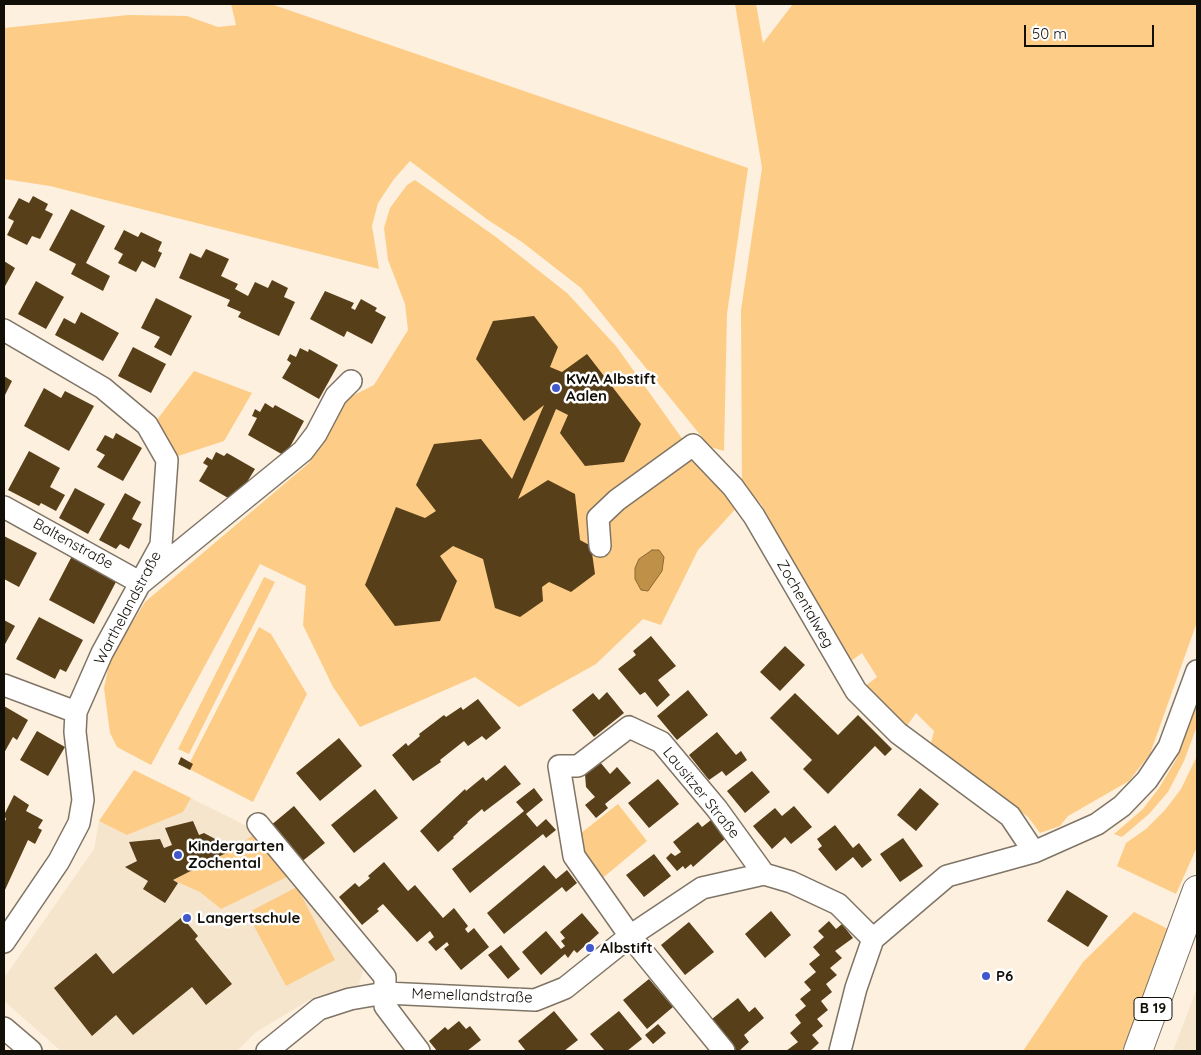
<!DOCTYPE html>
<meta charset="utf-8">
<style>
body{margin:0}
#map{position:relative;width:1201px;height:1055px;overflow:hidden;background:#fdf0de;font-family:Quicksand,sans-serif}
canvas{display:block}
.frame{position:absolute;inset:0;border:5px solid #120e08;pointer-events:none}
.scale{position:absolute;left:1024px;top:25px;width:130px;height:22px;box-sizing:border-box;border:2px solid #120e08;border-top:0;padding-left:6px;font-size:15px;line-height:18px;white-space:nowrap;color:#120e08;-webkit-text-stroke:4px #fff;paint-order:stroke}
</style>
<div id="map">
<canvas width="1201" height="1055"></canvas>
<div class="frame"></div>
<div class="scale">50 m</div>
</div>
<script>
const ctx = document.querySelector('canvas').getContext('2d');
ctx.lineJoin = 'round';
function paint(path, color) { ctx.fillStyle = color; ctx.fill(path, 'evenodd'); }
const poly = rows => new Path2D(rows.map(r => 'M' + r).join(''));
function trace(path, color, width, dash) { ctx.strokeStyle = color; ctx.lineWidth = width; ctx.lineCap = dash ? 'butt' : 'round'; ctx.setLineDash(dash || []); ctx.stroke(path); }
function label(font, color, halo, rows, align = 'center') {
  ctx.font = font + ' Quicksand,sans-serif'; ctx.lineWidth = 5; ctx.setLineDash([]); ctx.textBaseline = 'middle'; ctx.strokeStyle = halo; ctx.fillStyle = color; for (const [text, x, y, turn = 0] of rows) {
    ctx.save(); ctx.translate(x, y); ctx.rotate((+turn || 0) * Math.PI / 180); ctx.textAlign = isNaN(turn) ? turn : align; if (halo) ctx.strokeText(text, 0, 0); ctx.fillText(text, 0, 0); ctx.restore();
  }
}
paint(poly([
 [134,770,253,829,365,964,358,987,316,996,256,1032,237,1051,61,1051,4,1001,4,978,94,849,99,821],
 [1197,988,1197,1051,1173,1051]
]), '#f6e5cd');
paint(poly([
 [231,4,271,4,748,168,727,314,724,451,710,447,581,288,522,242,488,220,410,161,394,179,378,203,372,226,379,269,50,186,4,179,4,28,128,15,187,16,218,27,236,25],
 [735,4,756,4,763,43,793,4,1197,4,1197,622,1150,754,1129,781,1068,816,1060,826,1040,833,1028,817,930,747,934,731,916,713,907,726,864,687,877,677,862,653,847,664,811,594,761,504,742,486,741,310,762,168],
 [415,180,496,237,567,293,616,346,686,444,740,504,698,550,661,625,643,619,596,664,519,707,475,677,360,727,333,687,303,625,306,586,260,564,151,765,117,747,110,733,104,688,110,659,145,602,309,463,340,402,374,385,408,330,405,304,388,260,384,228,390,208,407,185],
 [194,371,252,393,224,441,172,458,153,425],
 [264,577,275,582,189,754,178,749],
 [259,627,271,634,307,694,253,802,187,768],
 [1197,705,1197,726,1184,761,1168,792,1149,814,1122,837,1114,834,1143,809,1159,788,1177,758],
 [1197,756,1197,847,1176,894,1117,866,1126,843,1146,829,1165,810,1181,789],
 [134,770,191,798,183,812,127,835,99,821],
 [618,804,647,841,599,881,576,837],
 [256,833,293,874,221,909,200,892,173,880,234,849],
 [297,887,335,960,286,986,247,913],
 [1134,912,1176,933,1134,1051,1023,1051,1083,962]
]), '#fdcd87');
const water = poly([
 [652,550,659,550,664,557,662,571,648,591,641,590,635,579,635,568,639,559,652,550]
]);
paint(water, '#bf9048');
trace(water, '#8b6935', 1);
paint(poly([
 [33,196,48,204,45,210,53,214,40,239,32,236,27,245,7,235,14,221,8,218,19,198,29,203],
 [71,209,105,226,86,263,110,276,103,291,71,274,76,264,49,250],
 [124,230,138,237,141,232,162,242,158,251,162,253,155,268,142,261,136,272,118,263,123,254,114,249],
 [206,249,229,259,221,276,238,284,235,289,248,296,255,282,268,288,272,280,288,288,284,297,295,302,279,336,238,317,241,312,227,306,230,300,179,278,190,253,201,258],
 [4,261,15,268,4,288],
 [36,281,64,297,46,329,18,314],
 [325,291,354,303,351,308,355,310,361,299,377,308,375,311,386,317,372,344,347,331,344,337,310,319],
 [156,298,192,316,171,356,154,347,160,337,141,328],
 [81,312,119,333,103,361,55,335,64,318,75,324],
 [534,316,558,347,550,367,562,372,587,354,641,424,624,462,585,466,560,433,568,415,556,409,518,499,548,480,575,494,580,540,591,546,595,574,571,592,549,582,542,587,543,601,520,617,495,608,483,559,453,546,440,556,457,581,440,621,395,626,365,585,396,507,425,518,436,511,416,485,434,444,481,439,512,479,544,405,524,421,476,359,493,321],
 [133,347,166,364,151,393,118,376],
 [300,348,308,352,309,349,338,365,319,399,282,378,291,363,287,360,290,354,296,357],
 [4,376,12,381,4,397],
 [44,388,61,398,65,391,94,406,69,451,24,426],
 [265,403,273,408,275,405,304,421,285,456,248,435,257,418,252,416,255,409,260,412],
 [116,433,142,448,123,481,97,467,105,455,96,450,105,435,113,439],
 [29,451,60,468,50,487,65,495,56,511,41,503,39,506,8,490],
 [216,452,224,456,227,453,255,469,235,502,199,481,208,466,203,463,207,457,212,460],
 [75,488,105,504,88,534,59,518],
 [125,493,141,502,132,519,142,524,129,549,120,544,116,549,99,540],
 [4,536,37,553,19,587,4,579],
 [72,556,117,580,94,624,49,600],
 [39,617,83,640,66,672,60,669,55,679,16,659],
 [4,620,15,626,4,646],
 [651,636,676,666,658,680,670,695,657,707,645,692,640,695,618,669,636,655,633,651],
 [785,646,805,665,780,691,760,672],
 [688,690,708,715,677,740,657,716],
 [607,692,624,713,594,737,572,710,593,693,599,700],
 [795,693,838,735,858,715,892,749,885,756,875,746,828,794,803,769,812,760,770,718],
 [478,699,501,728,486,740,482,736,468,746,464,741,440,760,441,762,413,781,392,755,406,743,408,746,420,736,419,734,444,715,446,717,461,707,463,710],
 [4,706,28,720,17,740,13,737,4,753],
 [37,731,65,747,48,776,20,760],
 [717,732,736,755,741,751,747,760,726,776,722,771,709,780,689,755],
 [339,738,362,766,320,801,296,773],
 [181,757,193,764,190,770,178,764],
 [600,762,610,774,617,767,631,783,605,804,608,808,596,818,585,805,595,797,586,787,585,774],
 [505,765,521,784,484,812,482,809,467,822,468,823,453,837,454,838,438,852,420,831,465,789,466,791,483,777,486,781],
 [752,771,770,792,745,813,727,791],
 [658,779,679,804,649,828,628,803],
 [534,788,543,800,526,814,537,827,546,819,556,830,546,838,543,834,470,893,452,869,524,811,516,802],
 [920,788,939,804,916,831,897,815],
 [375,789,398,818,354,853,331,825],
 [14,795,29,805,26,811,43,820,38,828,42,830,35,844,28,840,4,892,4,823,6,819,4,815],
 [294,806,325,843,300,863,270,826],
 [794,806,812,827,791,844,785,837,772,849,753,826,775,808,782,816],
 [711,820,726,838,693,867,691,864,685,869,683,866,677,871,666,858,671,853,675,856,681,852,673,842,698,822,702,827],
 [193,821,199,835,204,833,234,849,173,880,178,883,165,903,143,889,148,881,125,867,137,861,129,842,160,839,164,848,172,845,165,828],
 [835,825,853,848,859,843,872,860,862,868,853,857,836,871,818,849,822,846,817,839],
 [903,838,923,866,900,882,880,854],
 [654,854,671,876,644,897,626,875],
 [384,862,408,891,415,885,443,918,454,908,468,926,465,929,468,933,474,928,489,947,461,970,444,949,449,945,447,942,436,951,428,942,434,937,430,931,417,942,383,904,377,909,379,911,362,925,339,897,355,883,359,887,370,878,368,876],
 [544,865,556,879,567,870,577,883,566,892,562,887,504,934,487,913],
 [1067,890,1108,916,1088,947,1047,921],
 [771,911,791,935,765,958,745,934],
 [582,913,599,933,577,953,574,950,568,958,565,954,541,975,522,952,546,931,561,949,565,946,561,941,565,938,560,932],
 [182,917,198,936,195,939,232,984,206,1005,192,987,133,1035,116,1015,92,1036,54,988,96,953,113,974],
 [829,921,836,929,842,924,853,938,835,951,842,958,830,968,837,975,826,984,832,992,821,1001,828,1010,817,1019,823,1026,812,1035,819,1043,810,1051,786,1051,798,1042,790,1033,801,1023,795,1015,806,1006,800,999,811,990,804,982,816,972,809,964,820,955,813,947,824,937,818,931],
 [689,922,714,952,685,975,661,945],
 [501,945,520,969,508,979,488,955],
 [649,979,673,1007,647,1029,623,1000],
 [738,998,749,1012,755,1007,764,1018,744,1035,749,1042,739,1051,734,1051,730,1047,733,1045,712,1019],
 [554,1011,578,1040,564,1051,526,1051,518,1041],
 [619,1011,642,1039,627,1051,605,1051,590,1034],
 [459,1021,466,1029,470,1026,481,1040,467,1051,437,1051,429,1041,445,1027,448,1030],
 [658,1024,666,1033,653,1044,645,1035]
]), '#573f19');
const minor = poly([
 [4,330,103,388,147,425,167,460,161,545,102,653,76,712,75,732,83,800,79,823,59,861,4,942],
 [4,507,141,583,303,451,316,434,336,396,351,381],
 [600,546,598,518,617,500,693,445,733,487,754,516,856,691,898,733,1010,816,1034,852],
 [4,685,76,712],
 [258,824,385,977,385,1006,419,1051],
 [4,1028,31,1051],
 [267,1051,319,1009,350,999,385,993,535,1000,565,988,630,936,702,888,764,874,791,882,838,904,873,939],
 [724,1051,630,936,574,856,559,766,578,766,629,727,661,742,717,809,764,874],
 [840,1051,856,988,873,939,947,876,1034,852,1097,824,1122,806,1147,780,1169,747,1197,671]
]);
const highway = poly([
 [1138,1051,1197,890]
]);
trace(minor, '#7f7465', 24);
trace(highway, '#7f7465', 30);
trace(minor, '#fff', 21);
trace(highway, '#fff', 28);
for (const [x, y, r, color] of [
 [556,388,5,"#4259cc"],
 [178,855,5,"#4259cc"],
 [187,918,5,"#4259cc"],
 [590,948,5,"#4259cc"],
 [986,976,5,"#4259cc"]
]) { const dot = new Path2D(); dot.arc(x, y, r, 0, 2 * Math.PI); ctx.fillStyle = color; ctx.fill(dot); trace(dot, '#fff', 2); }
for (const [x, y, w] of [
 [1153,1009,38]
]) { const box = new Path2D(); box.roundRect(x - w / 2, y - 11.5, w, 23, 4); ctx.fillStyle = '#fff'; ctx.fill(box); trace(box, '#120e08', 1); }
label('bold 14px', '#120e08', null, [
 ["B 19",1153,1009]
]);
label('bold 15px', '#120e08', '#fff', [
 ["KWA Albstift",566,379],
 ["Aalen",566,396],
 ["Kindergarten",188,846],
 ["Zochental",188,863],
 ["Langertschule",197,918],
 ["Albstift",600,948],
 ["P6",996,976]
], 'left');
label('15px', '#120e08', '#fff', [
 ["Baltenstraße",73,544,29],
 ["Zochentalweg",805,604,60],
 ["Warthelandstraße",128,608,-62],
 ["Lausitzer Straße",701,793,51],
 ["Memellandstraße",472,996,2]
]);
</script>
